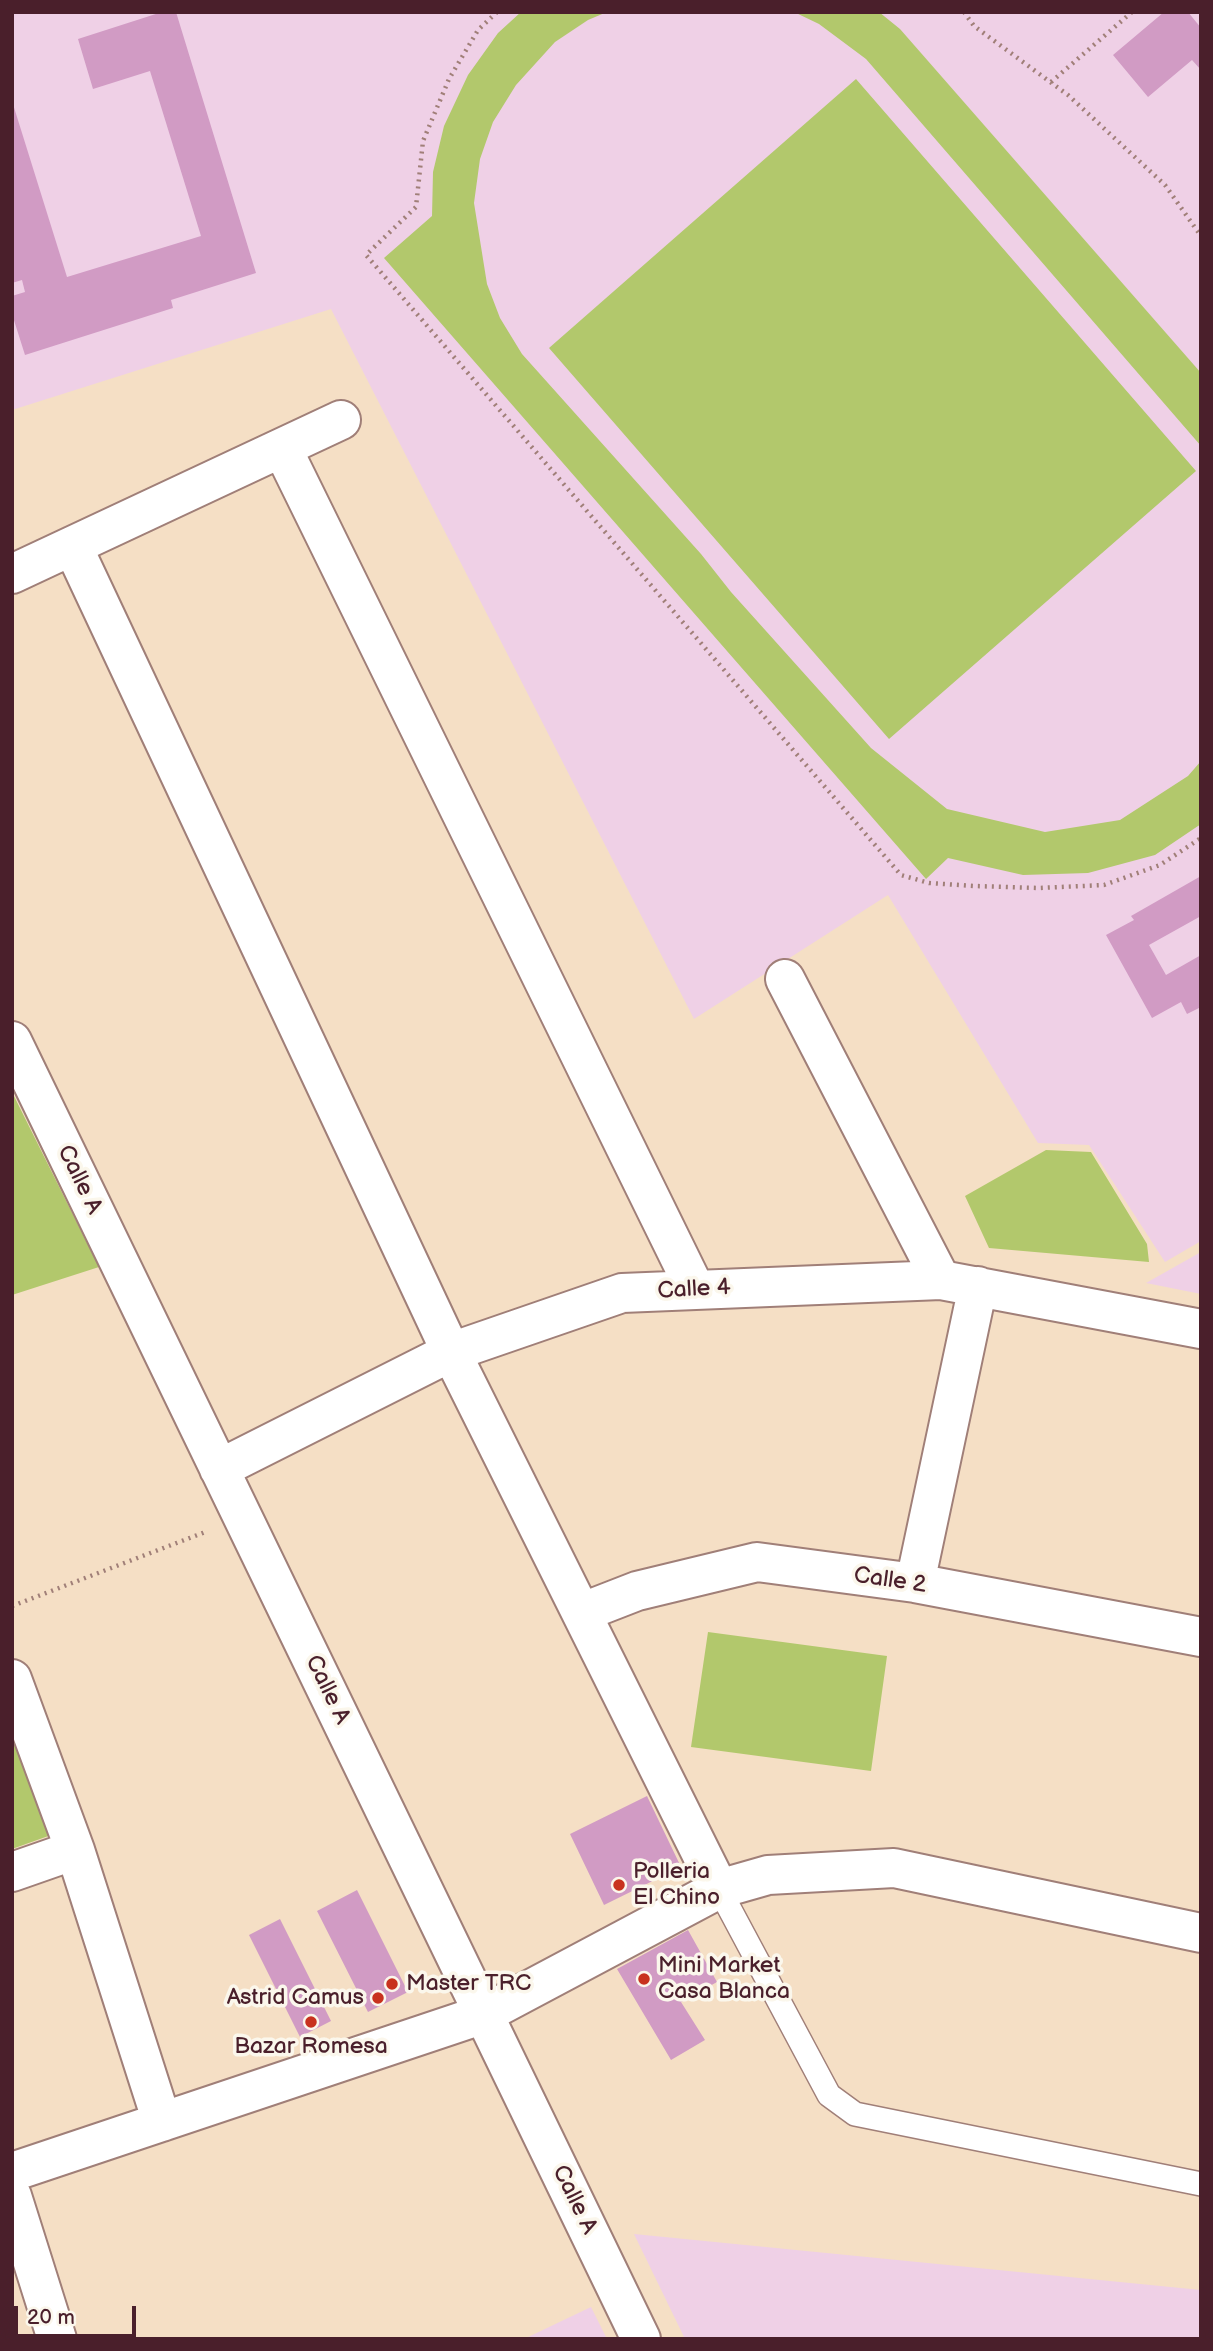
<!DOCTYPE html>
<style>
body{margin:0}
#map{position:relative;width:1213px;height:2351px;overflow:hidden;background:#f5dfc5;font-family:"Balsamiq Sans",sans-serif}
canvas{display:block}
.frame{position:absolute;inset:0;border:14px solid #4a1f2b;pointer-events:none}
.scale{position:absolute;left:14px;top:2306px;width:122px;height:32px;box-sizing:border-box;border:4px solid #4a1f2b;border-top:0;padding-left:9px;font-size:21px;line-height:24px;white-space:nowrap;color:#4a1f2b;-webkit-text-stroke:5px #fbf7ec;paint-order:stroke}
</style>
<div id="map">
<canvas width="1213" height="2351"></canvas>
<div class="frame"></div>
<div class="scale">20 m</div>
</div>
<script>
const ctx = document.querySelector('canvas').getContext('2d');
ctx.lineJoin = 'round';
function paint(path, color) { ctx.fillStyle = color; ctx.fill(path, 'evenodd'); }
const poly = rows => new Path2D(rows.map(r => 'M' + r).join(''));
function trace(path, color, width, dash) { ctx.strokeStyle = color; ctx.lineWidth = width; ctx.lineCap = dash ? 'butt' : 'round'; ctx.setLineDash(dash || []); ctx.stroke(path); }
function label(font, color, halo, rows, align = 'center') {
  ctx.font = font + ' "Balsamiq Sans",sans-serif'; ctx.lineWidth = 7; ctx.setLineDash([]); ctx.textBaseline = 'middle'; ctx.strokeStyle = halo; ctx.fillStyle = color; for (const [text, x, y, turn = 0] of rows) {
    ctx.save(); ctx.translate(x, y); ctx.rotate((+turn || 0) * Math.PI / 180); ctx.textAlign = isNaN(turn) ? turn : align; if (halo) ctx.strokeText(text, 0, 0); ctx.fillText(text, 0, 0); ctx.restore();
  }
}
paint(poly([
 [12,12,1201,12,1201,1241,1165,1262,1089,1145,1038,1143,888,895,694,1019,331,309,12,410],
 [1201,1252,1201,1294,1146,1283],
 [634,2234,1201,2290,1201,2339,685,2339],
 [591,2307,607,2339,524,2339]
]), '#efd0e6');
paint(poly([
 [521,12,607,12,588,20,555,42,516,85,493,122,480,159,474,203,487,284,500,318,522,354,701,554,731,592,871,748,947,809,1045,832,1120,820,1188,776,1201,761,1201,824,1155,855,1088,873,1023,875,948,858,926,879,384,258,432,216,433,172,444,126,468,75,498,33],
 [794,12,879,12,900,29,1201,373,1201,446,866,59,819,24],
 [856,79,1196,471,889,739,549,348],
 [12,1092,99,1267,12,1295],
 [1046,1150,1091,1152,1147,1244,1149,1262,989,1248,965,1196],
 [708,1632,887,1656,871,1771,691,1747],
 [12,1725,54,1834,12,1849]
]), '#b2c86c');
paint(poly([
 [162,12,176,12,256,273,171,300,173,308,25,355,12,314,12,296,25,292,22,280,12,283,12,101,67,277,201,236,150,71,93,89,78,39],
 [1164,12,1188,12,1201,28,1201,70,1192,60,1148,97,1113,55],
 [1201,876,1201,916,1149,945,1166,975,1201,955,1201,1007,1187,1014,1181,1002,1152,1018,1106,935,1134,920,1131,916],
 [647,1796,681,1867,604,1905,570,1834],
 [357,1890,408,1992,368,2012,317,1911],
 [280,1919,331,2021,300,2037,249,1935],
 [688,1930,717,1982,681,2002,705,2040,671,2060,617,1969]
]), '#d19bc4');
const lane = poly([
 [719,1889,829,2095,855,2114,1201,2184]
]);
const street = poly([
 [282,448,695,1289],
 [73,547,451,1352,719,1889],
 [12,574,341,420],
 [785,979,941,1280],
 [12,1041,641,2339],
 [219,1469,451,1352,622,1293,941,1280,1201,1329],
 [915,1583,978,1286],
 [583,1612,637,1591,757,1562,915,1583,1201,1637],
 [12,1679,75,1850,162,2122],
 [12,1872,75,1850],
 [12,2172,484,2014,719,1889,768,1875,894,1868,1201,1933],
 [12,2196,57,2339]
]);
trace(lane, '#a07f78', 26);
trace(street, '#a07f78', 42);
trace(poly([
 [497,12,478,30,449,79,423,141,416,207,366,255,901,875,929,883,974,886,1039,888,1104,885,1160,865,1201,838],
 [964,12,974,26,1068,95,1165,185,1201,236],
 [1051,82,1132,12],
 [12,1606,208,1531]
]), '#a07f78', 4.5, [2, 5]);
trace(lane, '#fff', 23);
trace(street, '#fff', 38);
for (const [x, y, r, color] of [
 [619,1885,7,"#c8321e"],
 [644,1979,7,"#c8321e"],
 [392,1984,7,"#c8321e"],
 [378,1998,7,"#c8321e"],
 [311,2022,7,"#c8321e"]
]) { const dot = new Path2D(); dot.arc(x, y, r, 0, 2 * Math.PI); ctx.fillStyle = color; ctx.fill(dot); trace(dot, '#fbf7ec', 2.5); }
label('23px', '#4a1f2b', '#fbf7ec', [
 ["Calle A",79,1180,64],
 ["Calle 4",694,1290,-3],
 ["Calle 2",890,1581,8],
 ["Calle A",327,1690,64],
 ["Calle A",574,2200,64]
]);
label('23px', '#4a1f2b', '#fbf7ec', [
 ["Polleria",633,1872],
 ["El Chino",633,1898],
 ["Mini Market",658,1966],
 ["Casa Blanca",658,1992],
 ["Master TRC",406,1984],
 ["Astrid Camus",364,1998,"right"],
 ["Bazar Romesa",311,2047,"center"]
], 'left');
</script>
